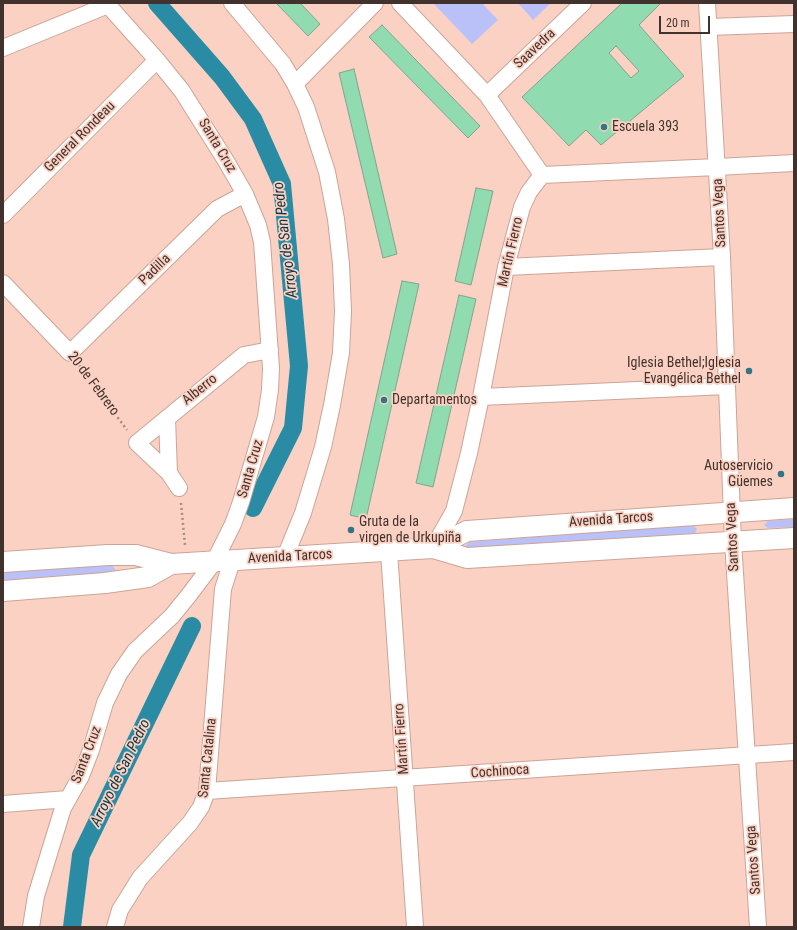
<!DOCTYPE html>
<meta charset="utf-8">
<style>
body{margin:0}
#map{position:relative;width:797px;height:930px;overflow:hidden;background:#fbd1c3;font-family:"Roboto Condensed",sans-serif}
canvas{display:block}
.frame{position:absolute;inset:0;border:4px solid #42322d;pointer-events:none}
.scale{position:absolute;left:659px;top:16px;width:51px;height:18px;box-sizing:border-box;border:2px solid #42322d;border-top:0;padding-left:5px;font-size:12px;line-height:14px;white-space:nowrap;color:#42322d;-webkit-text-stroke:3px #fbd1c3;paint-order:stroke}
</style>
<div id="map">
<canvas width="797" height="930"></canvas>
<div class="frame"></div>
<div class="scale">20 m</div>
</div>
<script>
const ctx = document.querySelector('canvas').getContext('2d');
ctx.lineJoin = 'round';
function paint(path, color) { ctx.fillStyle = color; ctx.fill(path, 'evenodd'); }
const poly = rows => new Path2D(rows.map(r => 'M' + r).join(''));
function trace(path, color, width, dash) { ctx.strokeStyle = color; ctx.lineWidth = width; ctx.lineCap = dash ? 'butt' : 'round'; ctx.setLineDash(dash || []); ctx.stroke(path); }
function label(font, color, halo, rows, align = 'center') {
  ctx.font = font + ' "Roboto Condensed",sans-serif'; ctx.lineWidth = 3.5; ctx.setLineDash([]); ctx.textBaseline = 'middle'; ctx.strokeStyle = halo; ctx.fillStyle = color; for (const [text, x, y, turn = 0] of rows) {
    ctx.save(); ctx.translate(x, y); ctx.rotate((+turn || 0) * Math.PI / 180); ctx.textAlign = isNaN(turn) ? turn : align; if (halo) ctx.strokeText(text, 0, 0); ctx.fillText(text, 0, 0); ctx.restore();
  }
}
paint(poly([
 [433,3,482,3,498,20,472,44],
 [518,3,551,3,533,20],
 [794,519,794,527,768,528,764,525,768,521],
 [693,525,697,529,694,535,467,550,464,547,469,542],
 [108,561,116,570,109,577,3,584,3,568]
]), '#bac1f9');
trace(poly([
 [157,3,222,77,253,119,282,184,299,366,293,428,253,508],
 [72,927,81,855,192,626]
]), '#298ba4', 18);
const building = poly([
 [276,3,300,3,320,24,308,36,276,3],
 [622,3,661,3,639,25,684,76,601,145,586,130,569,146,522,97,622,3],
 [616,46,639,71,631,78,609,53,616,46],
 [382,25,480,126,468,138,369,37,382,25],
 [354,69,397,254,383,258,339,73,354,69],
 [476,188,493,191,471,285,455,281,476,188],
 [402,281,419,284,366,519,350,515,402,281],
 [459,295,476,299,433,487,416,483,459,295]
]);
paint(building, '#91dbb1');
trace(building, '#80a48f', 1);
const minor = poly([
 [232,3,283,64,295,84,306,107,327,172,336,219,341,264,343,311,341,353,332,405,323,447,303,513,285,557],
 [400,3,487,95,542,175,529,192,522,207,506,267,481,397,469,453,454,511,433,548],
 [707,3,722,257,733,542,758,927],
 [709,27,794,24],
 [3,48,108,5],
 [295,84,375,3],
 [487,95,583,3],
 [542,175,717,167,794,163],
 [3,215,157,60],
 [506,267,722,257],
 [3,283,70,353,217,209,245,194],
 [481,397,727,386],
 [167,418,169,473],
 [179,488,169,473,137,443,244,355,270,350],
 [389,552,415,927],
 [207,791,794,752],
 [3,804,68,799],
 [31,927,36,896,63,808,81,776,91,750,105,703,119,674,135,651,172,616,189,595,214,562,233,524,241,502,266,417,270,390,271,368,262,242,258,225,245,194,226,161,182,91,157,60,106,3],
 [115,927,120,910,140,878,190,823,201,807,207,791,223,589,232,561]
]);
const tertiary = poly([
 [433,548,467,531,794,508],
 [3,562,108,555,136,555,171,564,433,548,467,558,794,538],
 [3,591,105,583,148,577,171,564]
]);
trace(minor, '#cca497', 18);
trace(tertiary, '#cca497', 22);
trace(poly([
 [79,365,127,430],
 [181,503,185,545]
]), '#ab8c82', 2.5, [2, 3]);
trace(minor, '#fff', 16);
trace(tertiary, '#fff', 20);
for (const [x, y, r, color] of [
 [604,127,4,"#337487"],
 [749,371,4,"#337487"],
 [384,400,4,"#337487"],
 [781,474,4,"#337487"],
 [351,530,4,"#337487"]
]) { const dot = new Path2D(); dot.arc(x, y, r, 0, 2 * Math.PI); ctx.fillStyle = color; ctx.fill(dot); trace(dot, '#fbd1c3', 1.5); }
label('14px', '#42322d', '#fbd1c3', [
 ["Saavedra",535,49,-43],
 ["General Rondeau",80,137,-45],
 ["Santa Cruz",217,146,59],
 ["Santos Vega",720,213,-93],
 ["Martín Fierro",511,252,-77],
 ["Padilla",155,270,-44],
 ["20 de Febrero",93,384,53],
 ["Alberro",200,390,-39],
 ["Santa Cruz",251,469,-74],
 ["Avenida Tarcos",611,520,-4],
 ["Santos Vega",733,537,-93],
 ["Avenida Tarcos",290,557,-3],
 ["Martín Fierro",402,739,-94],
 ["Santa Cruz",87,755,-69],
 ["Santa Catalina",208,758,-84],
 ["Cochinoca",500,772,-4],
 ["Santos Vega",754,860,-94]
]);
label('14px', '#42322d', '#fbd1c3', [
 ["Escuela 393",612,127],
 ["Iglesia Bethel;Iglesia",741,363,"right"],
 ["Evangélica Bethel",741,379,"right"],
 ["Departamentos",392,400],
 ["Autoservicio",773,466,"right"],
 ["Güemes",773,482,"right"],
 ["Gruta de la",359,522],
 ["virgen de Urkupiña",359,538]
], 'left');
label('italic 15px', '#0b3742', '#fbd1c3', [
 ["Arroyo de San Pedro",286,240,-97],
 ["Arroyo de San Pedro",121,773,-64]
]);
</script>
